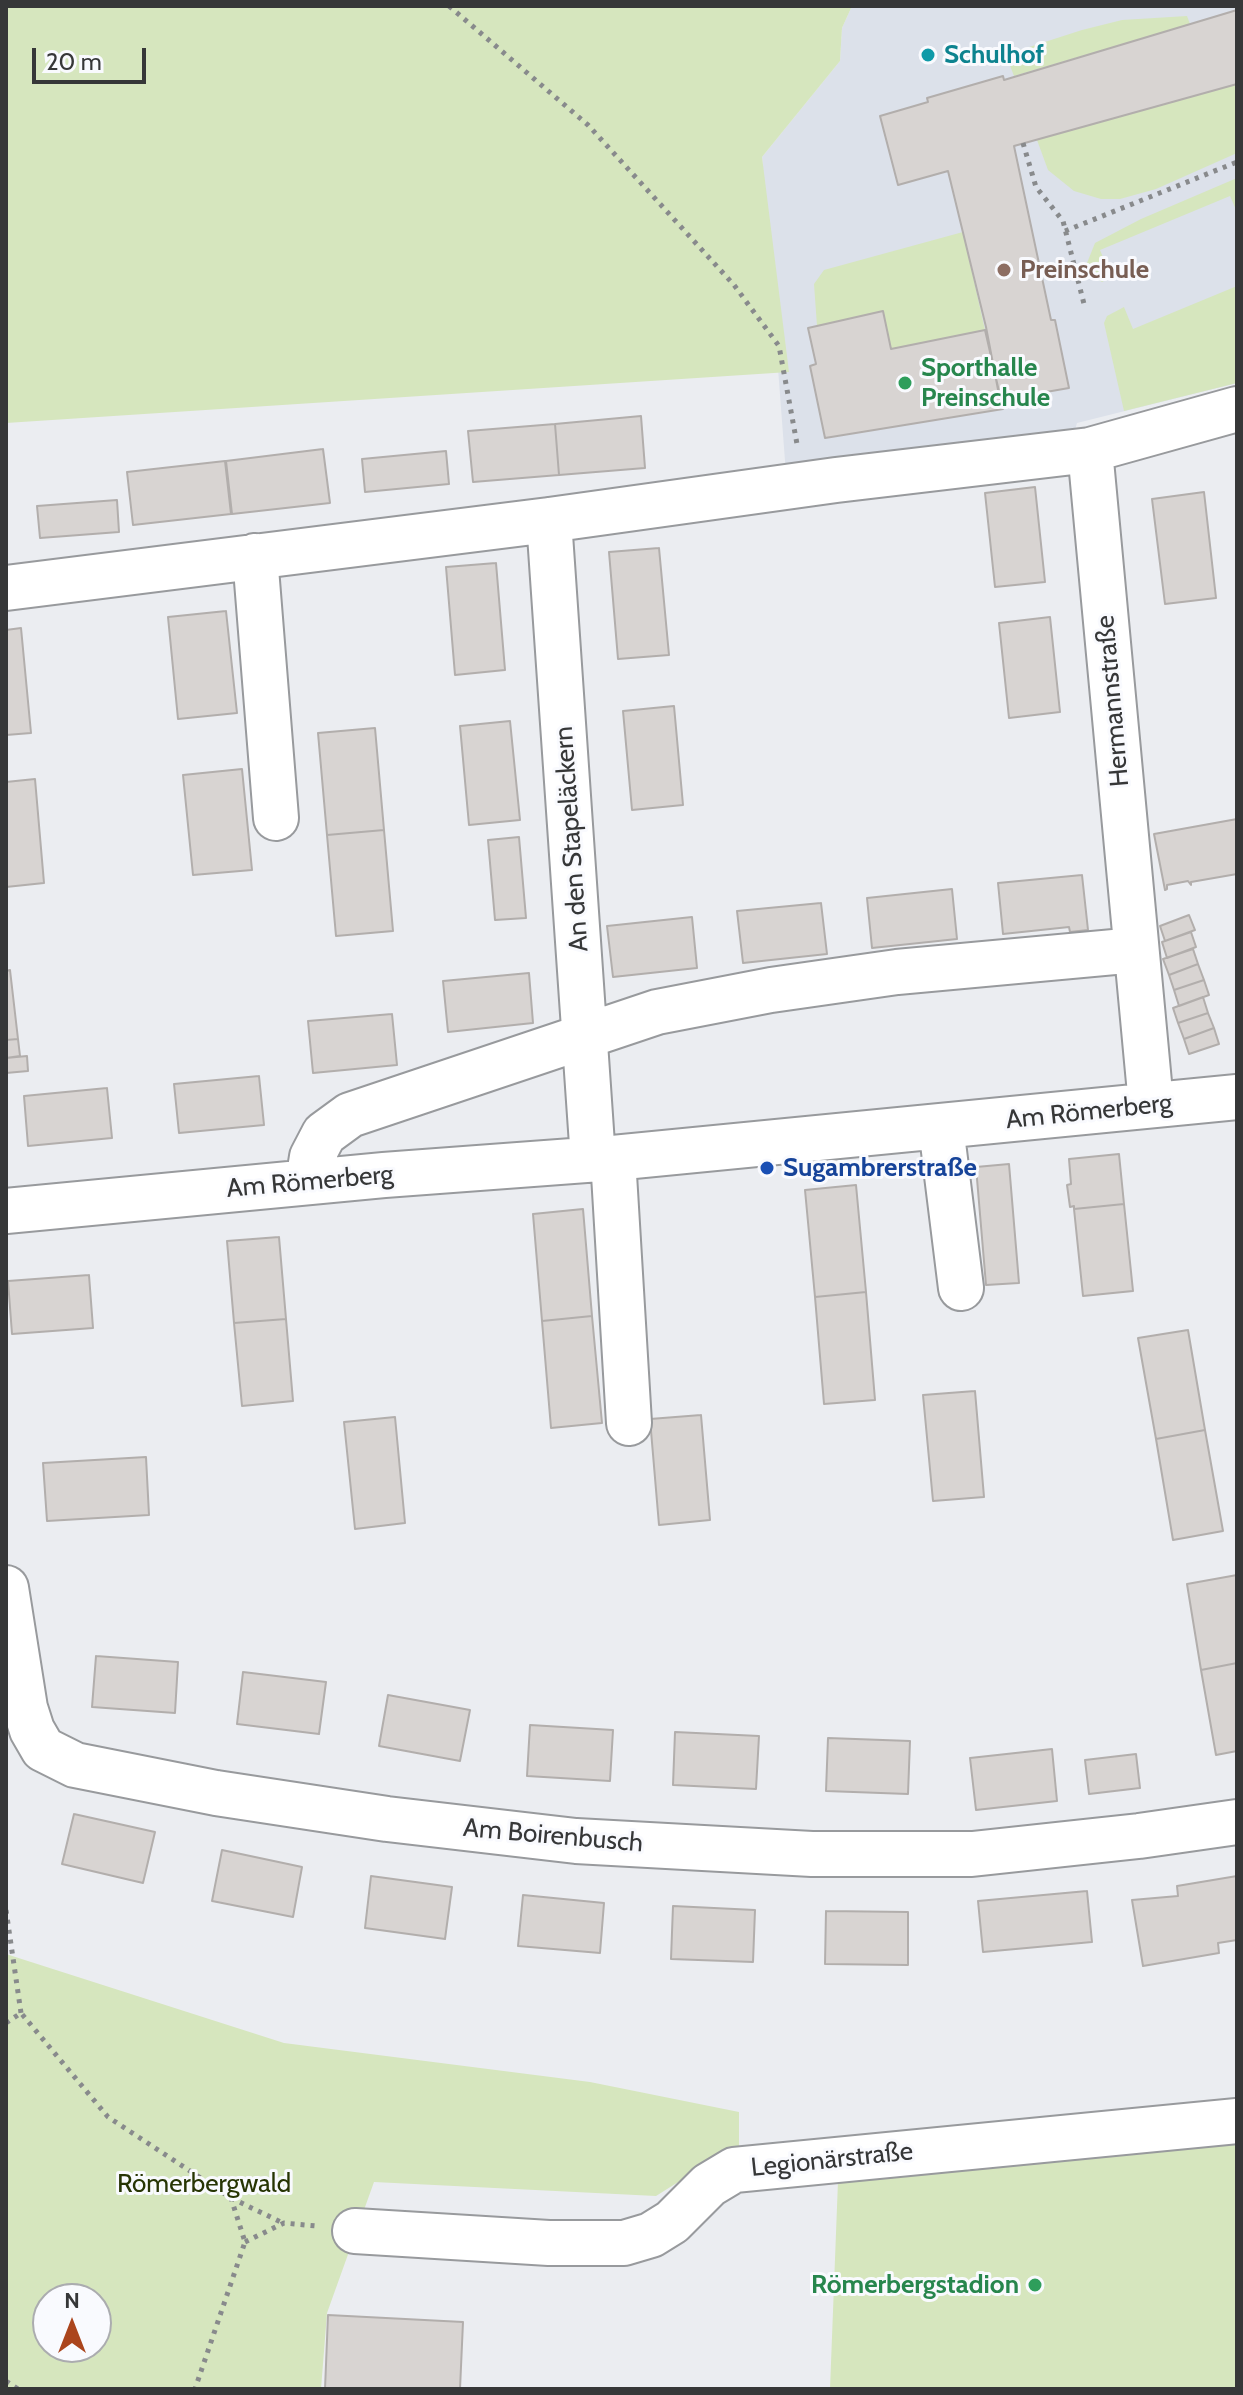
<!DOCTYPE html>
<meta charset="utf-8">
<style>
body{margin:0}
#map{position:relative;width:1243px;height:2395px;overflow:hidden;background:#ebedf1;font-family:Cabin,sans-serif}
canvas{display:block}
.frame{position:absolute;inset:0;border:8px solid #363738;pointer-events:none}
.north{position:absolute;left:32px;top:2283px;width:80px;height:80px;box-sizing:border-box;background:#f9fafe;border:2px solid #abacaf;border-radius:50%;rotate:0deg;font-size:22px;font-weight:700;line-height:32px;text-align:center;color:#363738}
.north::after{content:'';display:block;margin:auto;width:28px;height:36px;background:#ab451d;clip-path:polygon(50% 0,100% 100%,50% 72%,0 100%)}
.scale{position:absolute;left:32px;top:48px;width:114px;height:36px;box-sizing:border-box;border:4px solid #363738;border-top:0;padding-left:10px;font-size:24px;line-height:28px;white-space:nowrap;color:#363738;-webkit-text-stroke:6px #f9fafe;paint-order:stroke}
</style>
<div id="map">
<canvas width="1243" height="2395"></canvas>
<div class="frame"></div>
<div class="north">N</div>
<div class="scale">20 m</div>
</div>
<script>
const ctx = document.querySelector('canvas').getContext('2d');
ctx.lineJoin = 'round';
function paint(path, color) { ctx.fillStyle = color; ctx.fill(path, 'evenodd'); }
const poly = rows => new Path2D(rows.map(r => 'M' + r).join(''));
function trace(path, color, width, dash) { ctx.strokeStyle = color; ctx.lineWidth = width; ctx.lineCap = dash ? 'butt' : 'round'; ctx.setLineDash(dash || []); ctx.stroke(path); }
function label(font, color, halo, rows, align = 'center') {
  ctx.font = font + ' Cabin,sans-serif'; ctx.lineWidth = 6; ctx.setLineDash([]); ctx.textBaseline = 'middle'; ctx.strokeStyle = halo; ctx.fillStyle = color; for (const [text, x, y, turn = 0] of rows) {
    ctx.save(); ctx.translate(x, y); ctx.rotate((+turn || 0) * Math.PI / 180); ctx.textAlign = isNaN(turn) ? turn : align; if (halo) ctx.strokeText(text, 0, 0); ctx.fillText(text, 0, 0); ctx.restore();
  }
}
paint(poly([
 [852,6,1237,6,1237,383,1077,423,1071,443,786,474,762,157,840,61,842,28]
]), '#dce1ea');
paint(poly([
 [6,6,852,6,842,28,840,61,762,157,789,372,6,423],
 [1187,16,1190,24,1014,76,1009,63,1020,50,1082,30,1122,20],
 [1237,84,1237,153,1156,189,1120,199,1101,199,1074,191,1048,170,1037,140],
 [1237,178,1237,212,1230,196,1100,250,1111,277,1102,282,1093,276,1087,263,1095,243,1141,219],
 [963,232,985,330,891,349,883,311,817,326,814,284,824,270],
 [1237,286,1237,383,1124,411,1104,323,1107,316,1124,307,1133,329],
 [6,1954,284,2043,590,2082,739,2112,739,2153,718,2157,656,2196,374,2182,327,2313,321,2389,6,2389],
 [48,2299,96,2299,96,2347,48,2347],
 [1237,2137,1237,2389,830,2389,838,2181]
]), '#d6e6be');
const building = poly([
 [1237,10,1237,84,1014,146,1051,320,1055,320,1069,388,1000,400,986,327,948,171,898,185,880,116,928,102,927,98,1003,76,1004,80,1237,10],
 [883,311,891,349,985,330,1003,409,825,438,810,366,816,364,808,328,883,311],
 [641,416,645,468,559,475,555,424,641,416],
 [555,424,559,475,473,482,468,431,555,424],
 [323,449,330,503,232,514,226,461,323,449],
 [446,451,449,484,365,492,362,459,446,451],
 [225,461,231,514,133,525,127,472,225,461],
 [1035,487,1045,582,995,587,985,493,1035,487],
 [1204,492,1216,598,1165,604,1152,499,1204,492],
 [117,500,119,532,40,538,37,506,117,500],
 [659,548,669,655,618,659,609,552,659,548],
 [496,563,505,670,455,675,446,567,496,563],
 [226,611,237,713,178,719,168,617,226,611],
 [1050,617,1060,712,1009,718,999,623,1050,617],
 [21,628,31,733,6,735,6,630,21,628],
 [674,706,683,805,632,810,623,711,674,706],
 [510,721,520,820,469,825,460,726,510,721],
 [375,728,384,830,327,835,318,733,375,728],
 [242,769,252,870,193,875,183,775,242,769],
 [35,779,44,883,6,887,6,782,35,779],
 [1237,819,1237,874,1191,882,1191,885,1188,881,1167,885,1167,889,1165,890,1154,834,1237,819],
 [384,830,393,931,336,936,327,835,384,830],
 [519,837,526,918,495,920,488,840,519,837],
 [1082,875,1088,930,1070,932,1069,927,1003,934,998,883,1082,875],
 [952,889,957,939,872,948,867,898,952,889],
 [821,903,827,954,743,963,737,911,821,903],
 [1189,915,1195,930,1165,941,1160,926,1189,915],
 [692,917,697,968,613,977,607,926,692,917],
 [1191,932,1196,947,1167,958,1162,942,1191,932],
 [1193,949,1198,964,1169,975,1163,959,1193,949],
 [1198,964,1204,980,1174,990,1169,975,1198,964],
 [10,970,18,1039,6,1040,6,971,10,970],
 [529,973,533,1023,448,1032,443,981,529,973],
 [1204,980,1209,995,1179,1006,1174,990,1204,980],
 [1203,997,1208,1013,1178,1023,1173,1008,1203,997],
 [1208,1013,1214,1028,1184,1039,1178,1023,1208,1013],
 [392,1014,397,1065,313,1073,308,1021,392,1014],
 [1214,1028,1219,1044,1189,1054,1184,1039,1214,1028],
 [18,1039,20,1056,6,1058,6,1040,18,1039],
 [27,1056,28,1071,6,1073,6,1058,27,1056],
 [259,1076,264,1125,179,1133,174,1084,259,1076],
 [107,1088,112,1138,28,1146,24,1096,107,1088],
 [1119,1154,1124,1204,1074,1209,1074,1206,1070,1207,1067,1185,1071,1184,1069,1159,1119,1154],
 [1009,1164,1019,1283,986,1285,976,1167,1009,1164],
 [856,1185,866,1292,815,1297,805,1190,856,1185],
 [1124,1204,1133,1291,1083,1296,1074,1209,1124,1204],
 [583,1209,592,1316,542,1321,533,1214,583,1209],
 [279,1237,286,1319,234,1323,227,1241,279,1237],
 [89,1275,93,1328,12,1334,8,1281,89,1275],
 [866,1292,875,1400,824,1404,815,1297,866,1292],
 [592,1316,602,1423,551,1428,542,1321,592,1316],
 [286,1319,293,1401,242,1406,234,1323,286,1319],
 [1188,1330,1205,1430,1156,1439,1138,1338,1188,1330],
 [975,1391,984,1497,933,1501,923,1395,975,1391],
 [701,1415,710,1520,659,1525,650,1419,701,1415],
 [395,1417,405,1523,355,1529,344,1422,395,1417],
 [1205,1430,1223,1531,1173,1540,1156,1439,1205,1430],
 [146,1457,149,1515,47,1521,43,1463,146,1457],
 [1237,1575,1237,1663,1201,1670,1187,1584,1237,1575],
 [96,1656,178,1662,175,1713,92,1707,96,1656],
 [1237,1663,1237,1751,1216,1755,1201,1670,1237,1663],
 [243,1672,326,1682,319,1734,237,1724,243,1672],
 [388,1695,470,1710,460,1761,379,1746,388,1695],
 [530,1725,613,1730,610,1781,527,1776,530,1725],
 [675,1732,759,1736,756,1789,673,1785,675,1732],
 [828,1738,910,1741,908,1794,826,1791,828,1738],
 [1052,1749,1057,1801,976,1810,970,1758,1052,1749],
 [1136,1754,1140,1788,1089,1794,1085,1760,1136,1754],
 [74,1814,155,1832,143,1883,62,1864,74,1814],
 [222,1850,302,1867,293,1917,212,1901,222,1850],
 [371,1876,452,1887,445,1939,365,1928,371,1876],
 [1237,1876,1237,1940,1218,1943,1219,1953,1143,1966,1132,1900,1178,1896,1177,1886,1237,1876],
 [1087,1891,1092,1942,983,1952,978,1901,1087,1891],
 [523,1895,604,1903,600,1953,518,1946,523,1895],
 [673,1906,755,1910,753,1962,671,1959,673,1906],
 [826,1911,908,1912,908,1965,825,1964,826,1911],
 [328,2315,463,2322,460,2389,325,2389,328,2315]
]);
paint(building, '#d8d4d2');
trace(building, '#b2aeac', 2);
const minor = poly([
 [1090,450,1151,1104],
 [549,520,593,1159],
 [255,556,276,818],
 [6,588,549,520,836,480,1090,450,1237,409],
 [941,1127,961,1288],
 [613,1158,629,1423],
 [308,1182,312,1157,324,1134,350,1115,657,1012,771,990,897,972,1136,950],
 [6,1211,384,1175,613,1158,1237,1097],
 [6,1588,25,1708,32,1730,43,1749,75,1765,216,1793,387,1819,576,1841,812,1854,972,1854,1139,1836,1237,1822],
 [355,2231,549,2243,624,2243,651,2235,672,2222,709,2185,734,2170,1237,2121]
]);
trace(minor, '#989a9d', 48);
trace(poly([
 [449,6,588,125,734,285,779,346,797,444],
 [1023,143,1036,187,1063,221,1084,304],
 [1065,231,1237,162],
 [6,1910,21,2013],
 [6,2023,21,2013,108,2117,231,2198,245,2242,195,2389],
 [231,2198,283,2223],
 [245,2242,284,2223,316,2226],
 [6,2381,18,2389]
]), '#888a8c', 5, [4, 6]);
trace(minor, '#fff', 44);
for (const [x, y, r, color] of [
 [928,55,8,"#0f9aa8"],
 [1004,270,8,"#8d6e63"],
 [905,383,8,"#2e9e5b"],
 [767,1168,8,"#1a4fb4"],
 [1035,2285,8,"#2e9e5b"]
]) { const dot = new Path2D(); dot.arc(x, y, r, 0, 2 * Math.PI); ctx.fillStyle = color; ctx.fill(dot); trace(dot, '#f9fafe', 3); }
label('bold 26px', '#0d838f', '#f9fafe', [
 ["Schulhof",944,55]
], 'left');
label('bold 26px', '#785e54', '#f9fafe', [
 ["Preinschule",1020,270]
], 'left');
label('bold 26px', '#27864d', '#f9fafe', [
 ["Sporthalle",921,368],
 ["Preinschule",921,398],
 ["Römerbergstadion",1019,2285,"right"]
], 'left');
label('26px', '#363738', '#f9fafe', [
 ["Hermannstraße",1113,701,-95],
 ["An den Stapeläckern",572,839,-94],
 ["Am Römerberg",1089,1112,-6],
 ["Am Römerberg",310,1182,-5],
 ["Am Boirenbusch",553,1836,5],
 ["Legionärstraße",832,2160,-6]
]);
label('bold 26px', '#164399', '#f9fafe', [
 ["Sugambrerstraße",783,1168]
], 'left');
label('26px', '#273504', '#f9fafe', [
 ["Römerbergwald",204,2184]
]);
</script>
